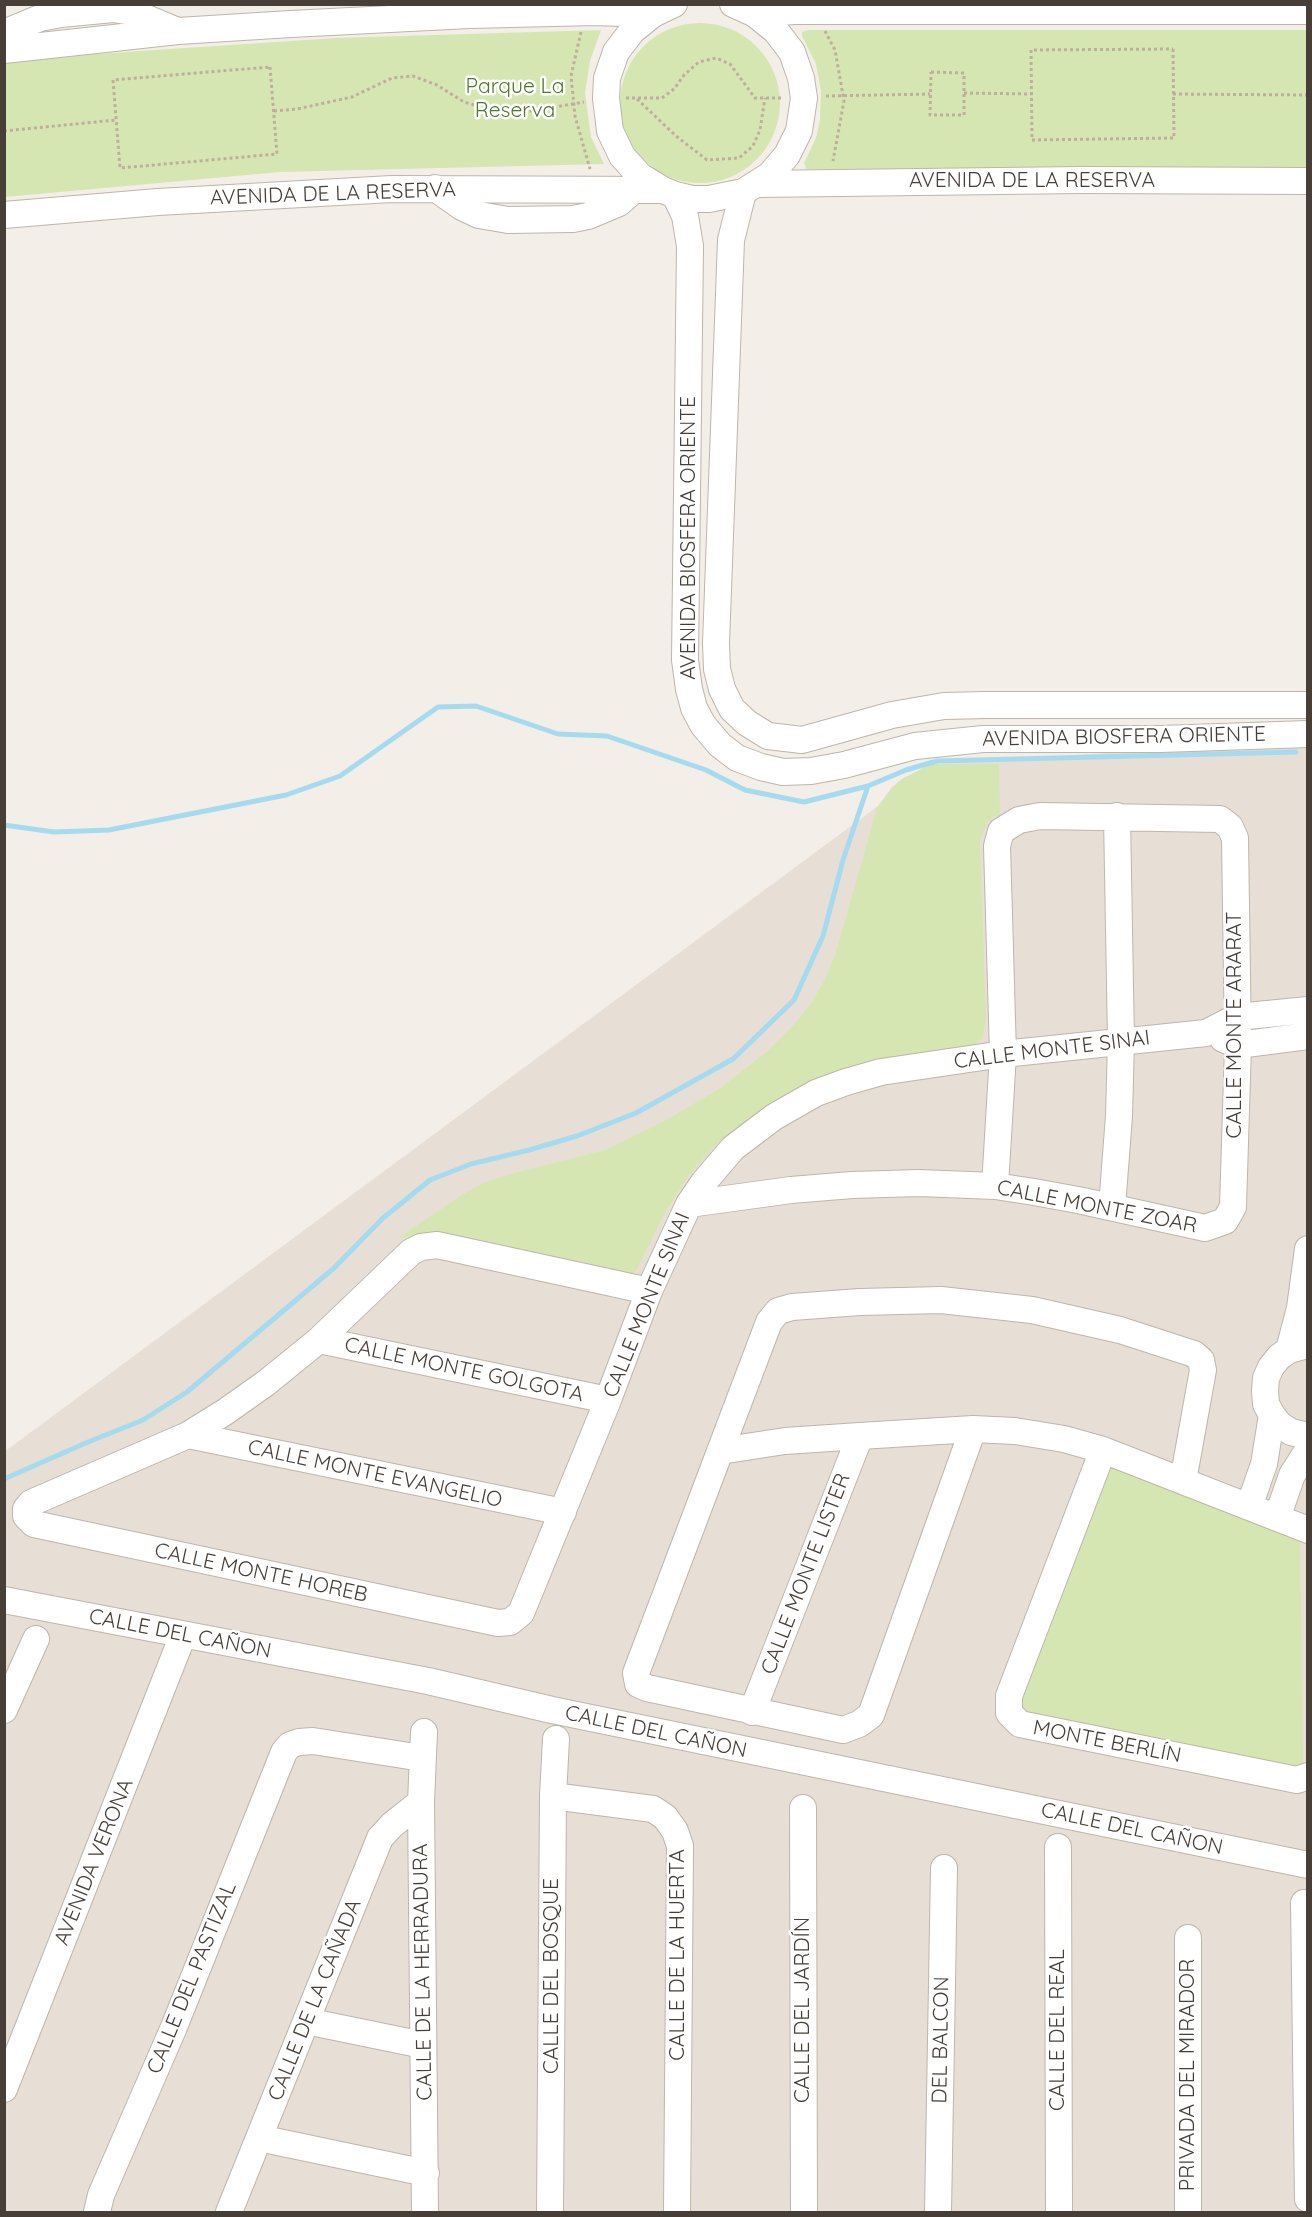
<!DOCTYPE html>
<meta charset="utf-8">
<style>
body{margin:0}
#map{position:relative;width:1312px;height:2217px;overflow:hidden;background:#f3eee8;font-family:Quicksand,sans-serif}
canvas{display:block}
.frame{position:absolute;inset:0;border:6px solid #463e37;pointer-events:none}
</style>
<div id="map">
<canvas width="1312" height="2217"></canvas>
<div class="frame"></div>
</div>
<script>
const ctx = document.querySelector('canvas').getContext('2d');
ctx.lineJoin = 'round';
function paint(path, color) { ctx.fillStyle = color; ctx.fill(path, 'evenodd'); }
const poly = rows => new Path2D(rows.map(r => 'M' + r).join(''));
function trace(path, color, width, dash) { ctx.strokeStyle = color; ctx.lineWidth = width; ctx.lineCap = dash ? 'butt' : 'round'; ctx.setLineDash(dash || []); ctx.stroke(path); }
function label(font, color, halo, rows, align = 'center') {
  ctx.font = font + ' Quicksand,sans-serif'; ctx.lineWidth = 5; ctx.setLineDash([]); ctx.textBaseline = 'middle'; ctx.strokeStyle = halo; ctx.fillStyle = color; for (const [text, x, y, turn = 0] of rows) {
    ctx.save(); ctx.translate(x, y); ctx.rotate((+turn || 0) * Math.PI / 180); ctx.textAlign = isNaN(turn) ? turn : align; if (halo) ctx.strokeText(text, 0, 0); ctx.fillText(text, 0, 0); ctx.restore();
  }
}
paint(poly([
 [1307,740,1307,1851,393,1664,5,1589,4,1452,878,806,892,787,902,779,925,767,935,764],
 [4,1600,1307,1879,1307,2212,5,2212]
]), '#e7dfd6');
paint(poly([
 '620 103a80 80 0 1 1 160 0a80 80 0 1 1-160 0Z',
 [601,30,590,61,585,93,591,137,604,164,280,172,5,197,5,60,336,38],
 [808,30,1307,30,1307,170,806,169,804,163,816,138,820,120,821,91,816,64,802,36,802,32],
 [935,764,999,764,1000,816,994,816,987,822,980,841,986,1017,983,1036,977,1045,971,1049,839,1073,792,1091,769,1104,714,1146,687,1178,666,1211,636,1271,628,1276,429,1234,398,1238,462,1195,484,1183,503,1176,605,1150,661,1123,719,1089,768,1051,793,1026,812,1002,823,983,835,956,877,808,892,788,902,779,925,767],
 [1112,1467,1300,1539,1303,1763,1290,1770,1025,1717,1017,1701,1104,1469]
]), '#d6e6b2');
trace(poly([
 [4,825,54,832,109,830,286,795,340,776,438,707,476,706,558,734,607,736,706,770,745,790,804,802,868,786,906,770,937,761,1296,752],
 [4,1479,88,1442,143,1420,187,1392,334,1268,383,1218,430,1180,471,1164,529,1150,577,1136,636,1113,733,1059,794,1000,823,936,843,860,868,786]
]), '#a6daee', 5);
const minor = poly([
 [674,4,653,14,632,31,616,52,607,78,606,98,610,131,622,156,640,176,663,190,675,195,692,199,709,199,743,192,770,175,787,155,799,131,804,98,801,78,792,52,776,31,755,14,733,4],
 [755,14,794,11,1308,11],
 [4,33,40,18,61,14,113,9,132,12,175,30],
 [4,50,178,31,291,24,469,15,595,12,653,14],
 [757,184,1082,180,1308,181],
 [435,188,462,207,479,215,508,220,573,219,588,216,619,203,634,190],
 [743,192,731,240,716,643,717,669,722,689,732,709,747,723,768,736,802,740,892,715,944,706,986,705,1308,705],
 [675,195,685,216,690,246,685,660,689,689,694,708,703,725,720,745,737,758,761,767,783,772,811,771,844,765,915,746,983,739,1161,739,1308,734],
 [4,215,158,202,392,189,663,190],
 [1223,1039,1238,1045,1308,1036],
 [689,1204,791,1190,852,1185,919,1183,995,1186,1034,1192,1078,1200,1205,1228,1225,1221,1233,1207,1238,1045,1235,838,1230,827,1220,819,1040,816,1019,820,1001,831,997,846,1003,1054,995,1186],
 [1112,1207,1119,1116,1121,1041,1117,816],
 [649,1291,437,1245,421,1247,411,1252,319,1340,266,1383,225,1412,188,1435,31,1503,26,1509,26,1516,34,1524,498,1623,510,1622,521,1613,608,1400,649,1291,689,1204,704,1182,733,1148,774,1117,816,1093,846,1082,881,1072,1003,1054,1206,1033,1237,1017,1308,1010],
 [319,1340,608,1400],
 [1308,1345,1289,1350,1279,1357,1271,1367,1266,1378,1265,1391,1266,1404,1272,1415,1280,1425,1291,1432,1308,1436],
 [1289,1350,1300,1308,1308,1249],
 [973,1429,871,1715,859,1724,843,1730,647,1688,638,1684,636,1673,769,1322,778,1311,792,1307,860,1302,941,1300,1032,1310,1120,1330,1194,1354,1201,1360,1203,1370,1183,1481],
 [188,1435,563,1512],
 [1103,1450,1009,1696,1009,1713,1020,1724,1297,1780,1308,1776],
 [720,1451,785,1441,860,1436,973,1429,1015,1431,1064,1439,1103,1450,1308,1530],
 [1249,1507,1264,1464,1272,1415],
 [1277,1518,1292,1475,1308,1450],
 [4,1600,428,1681,552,1710,1308,1865],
 [4,1710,36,1639],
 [752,1712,860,1436],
 [424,1732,421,1802,425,2212],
 [553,1796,653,1809,665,1817,675,1831,680,1846,677,2212],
 [803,1808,804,2212],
 [1058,1847,1059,2212],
 [1304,1903,1308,2199],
 [306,2021,423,2045],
 [4,2089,183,1635],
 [259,2138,426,2173],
 [97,2212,101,2195,174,2027,284,1752,290,1745,299,1742,313,1741,422,1758],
 [229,2212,380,1838,392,1825,421,1802],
 [550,2212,553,1796,556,1739],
 [938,2212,944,1868],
 [1188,2212,1188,1938]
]);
trace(minor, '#beb5ab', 28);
trace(poly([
 [825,31,835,50,844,101,833,161],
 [581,32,571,76,575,116,590,169],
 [1173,49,1174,138,1032,140,1031,50,1173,49],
 [270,67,277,154,120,168,113,80,270,67],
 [931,72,964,73,964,115,930,115,931,72],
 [964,93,1031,94],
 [1173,94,1308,95],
 [826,96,930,94],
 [626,98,662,98,674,89,684,75,699,62,716,58,730,64,755,98,784,98],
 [637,99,676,136,707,160,739,158,753,146,760,130,765,98],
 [274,111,297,109,352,97,392,78,413,76,437,85,464,102,508,115,584,102],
 [4,131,116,120]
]), '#c0ae9c', 3, [3, 3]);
trace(minor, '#fff', 26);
label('21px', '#52762c', '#fff', [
 ["Parque La",515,87],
 ["Reserva",515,111]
]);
label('21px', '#463e37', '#fff', [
 ["AVENIDA DE LA RESERVA",1032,181],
 ["AVENIDA DE LA RESERVA",333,194,-2],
 ["AVENIDA BIOSFERA ORIENTE",689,538,-90],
 ["AVENIDA BIOSFERA ORIENTE",1124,737,-1],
 ["CALLE MONTE ARARAT",1235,1025,-90],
 ["CALLE MONTE SINAI",1052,1050,-7],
 ["CALLE MONTE ZOAR",1097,1207,11],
 ["CALLE MONTE SINAI",647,1305,-68],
 ["CALLE MONTE GOLGOTA",464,1370,12],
 ["CALLE MONTE EVANGELIO",375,1474,12],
 ["CALLE MONTE HOREB",261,1573,12],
 ["CALLE MONTE LISTER",806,1574,-69],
 ["CALLE DEL CAÑON",180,1634,11],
 ["CALLE DEL CAÑON",656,1732,12],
 ["MONTE BERLÍN",1107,1742,11],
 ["CALLE DEL CAÑON",1132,1829,12],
 ["AVENIDA VERONA",94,1862,-68],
 ["CALLE DE LA HUERTA",678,1955,-90],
 ["CALLE DE LA HERRADURA",423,1972,-91],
 ["CALLE DEL BOSQUE",552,1976,-90],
 ["CALLE DEL PASTIZAL",192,1978,-68],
 ["CALLE DE LA CAÑADA",315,2000,-68],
 ["CALLE DEL JARDÍN",803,2010,-90],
 ["CALLE DEL REAL",1058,2030,-90],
 ["DEL BALCON",941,2040,-89],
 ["PRIVADA DEL MIRADOR",1188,2075,-90]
]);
</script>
